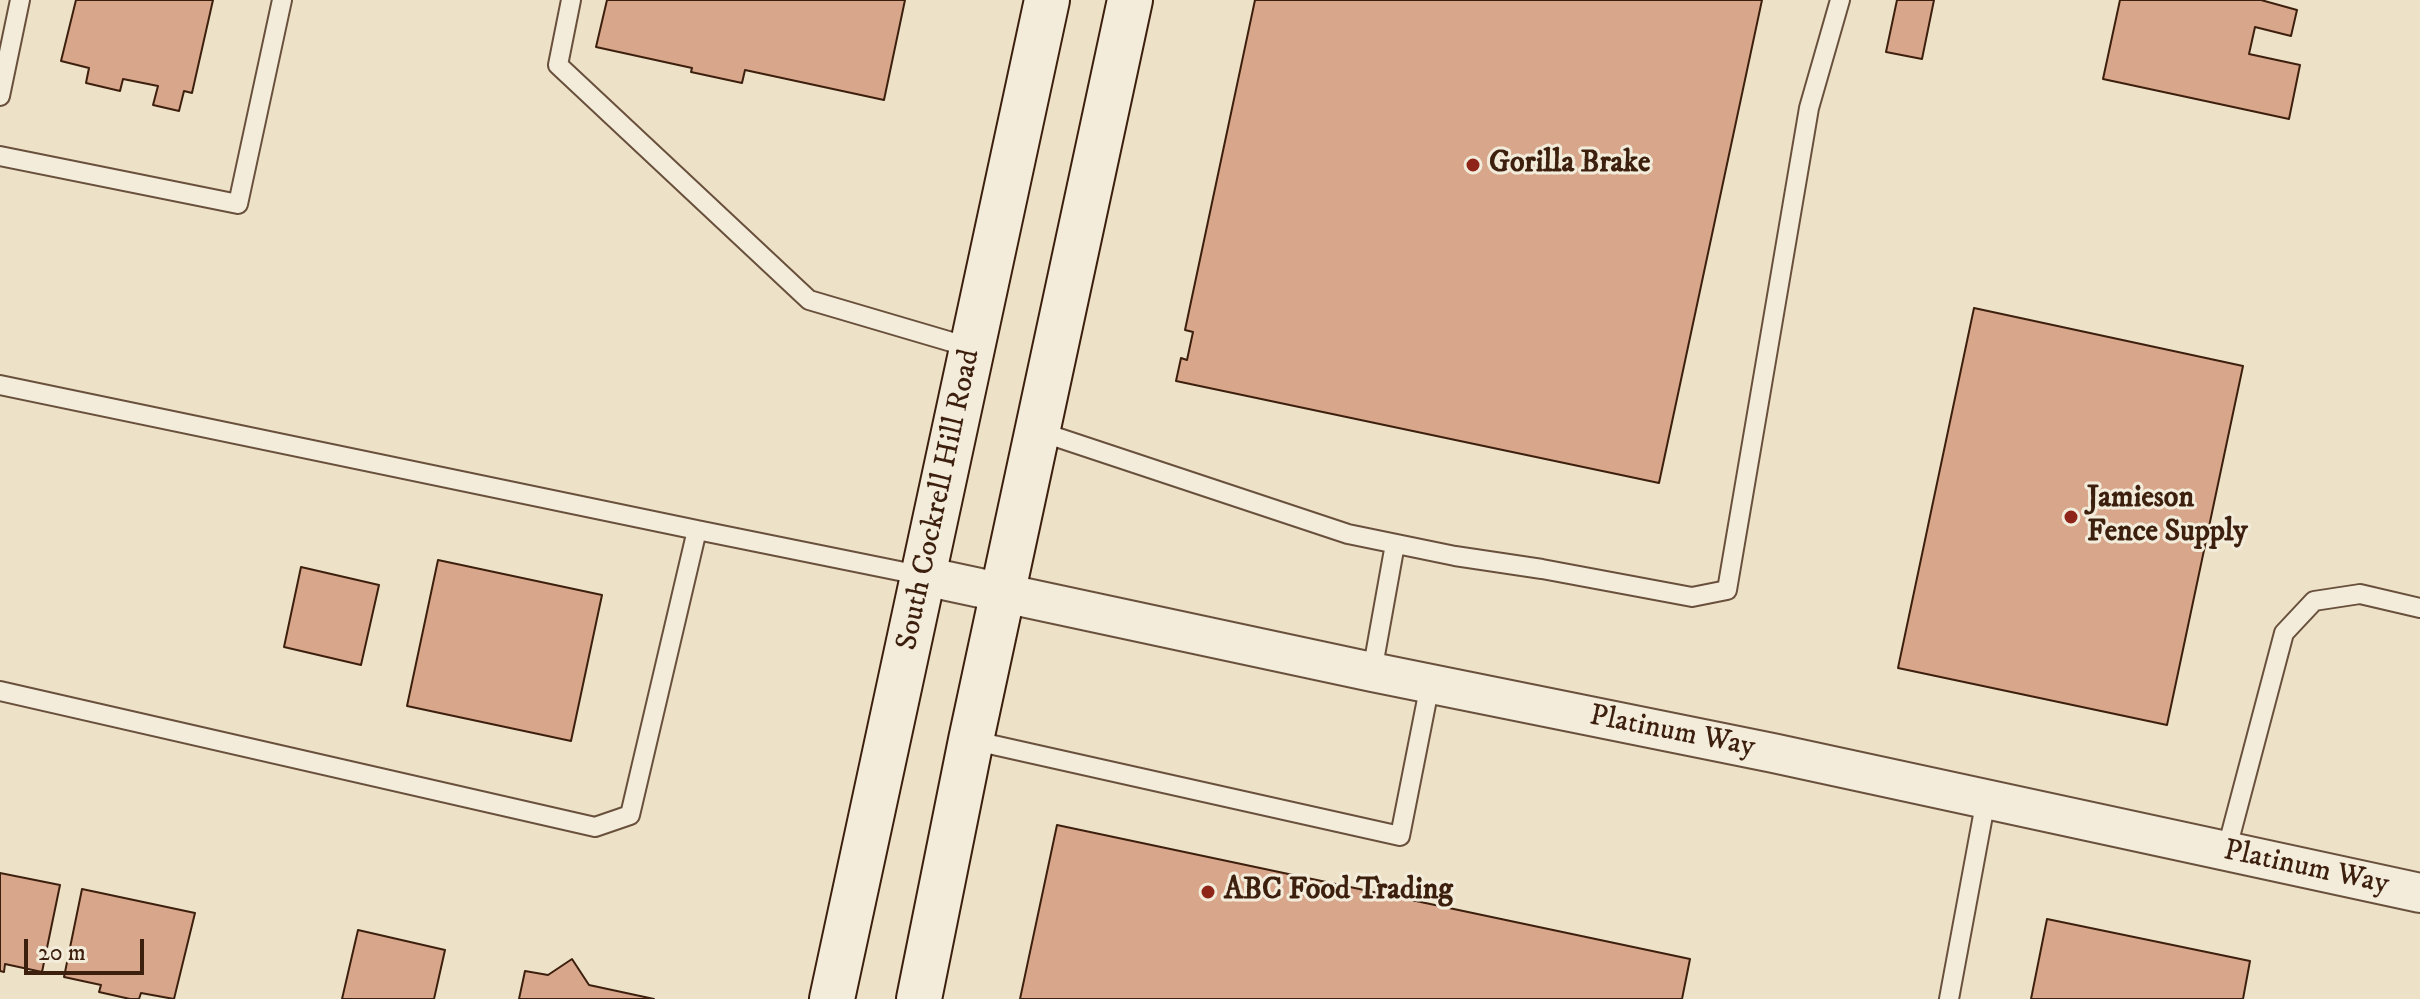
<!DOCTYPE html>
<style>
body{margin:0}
#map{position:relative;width:2420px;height:999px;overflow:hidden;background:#ede2c8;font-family:"IM FELL DW Pica",serif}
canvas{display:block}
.scale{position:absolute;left:24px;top:939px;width:120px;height:36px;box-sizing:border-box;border:4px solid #3d1f0e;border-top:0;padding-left:10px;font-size:24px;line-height:28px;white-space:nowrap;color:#3d1f0e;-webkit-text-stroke:6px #f3ecdb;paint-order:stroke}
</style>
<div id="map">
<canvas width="2420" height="999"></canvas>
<div class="scale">20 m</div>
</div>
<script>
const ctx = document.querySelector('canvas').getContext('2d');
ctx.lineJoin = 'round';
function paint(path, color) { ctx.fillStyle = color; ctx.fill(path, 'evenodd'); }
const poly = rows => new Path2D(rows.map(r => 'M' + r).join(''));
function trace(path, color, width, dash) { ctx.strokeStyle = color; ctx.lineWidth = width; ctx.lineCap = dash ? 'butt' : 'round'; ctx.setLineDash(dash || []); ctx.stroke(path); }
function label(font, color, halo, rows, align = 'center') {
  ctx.font = font + ' "IM FELL DW Pica",serif'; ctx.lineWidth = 6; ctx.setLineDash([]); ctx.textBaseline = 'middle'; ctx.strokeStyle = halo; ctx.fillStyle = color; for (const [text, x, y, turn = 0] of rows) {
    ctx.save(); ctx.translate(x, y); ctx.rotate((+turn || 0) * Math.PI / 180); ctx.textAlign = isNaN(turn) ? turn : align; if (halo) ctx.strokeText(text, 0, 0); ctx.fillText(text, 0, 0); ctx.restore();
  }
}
const building = poly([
 [76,0,213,0,192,93,184,91,179,111,153,105,158,86,123,79,120,91,86,83,89,68,61,61,76,0],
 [607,0,905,0,884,100,745,70,742,83,691,72,692,68,596,47,607,0],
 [1255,0,1762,0,1659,483,1176,381,1181,358,1187,360,1193,332,1185,330,1255,0],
 [1897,0,1934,0,1922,59,1886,52,1897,0],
 [2120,0,2261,0,2297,10,2291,36,2255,27,2249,54,2300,65,2289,119,2103,79,2120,0],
 [1974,308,2243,366,2167,725,1898,668,1974,308],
 [438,560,602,595,571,741,407,706,438,560],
 [301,567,379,585,361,665,284,647,301,567],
 [1057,825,1690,959,1682,999,1020,999,1057,825],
 [0,873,60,885,42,972,5,964,4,972,0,971,0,873],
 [82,889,195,913,174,999,141,993,139,999,130,999,99,992,101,985,64,977,82,889],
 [2047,919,2250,961,2243,999,2031,999,2047,919],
 [358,930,445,950,434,999,342,999,358,930],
 [572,959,589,985,654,999,519,999,525,971,548,975,572,959]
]);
paint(building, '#d8a78b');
trace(building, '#3d1f0e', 2);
const service = poly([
 [571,0,558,65,809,300,972,348],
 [0,96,20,0],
 [0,156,238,204,282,0],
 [0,385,697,530],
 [1038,431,1348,534,1455,556,1542,569,1692,597,1727,590,1809,108,1840,0],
 [1372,672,1395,544],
 [0,691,595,827,630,815,697,530,924,576],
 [971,740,1400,836,1430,684],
 [2226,852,2284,633,2314,601,2360,594,2420,608],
 [1949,999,1986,799]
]);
const minor = poly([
 [924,576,1372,672,1773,753,2420,893]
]);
const secondary = poly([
 [832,999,1047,0],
 [919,999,971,740,1130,0]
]);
trace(service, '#69503c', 22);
trace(minor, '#69503c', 42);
trace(secondary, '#3d1f0e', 48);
trace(service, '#f3ecdb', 18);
trace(minor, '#f3ecdb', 38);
trace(secondary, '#f3ecdb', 44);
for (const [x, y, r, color] of [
 [1473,165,8,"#8f2418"],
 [2071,517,8,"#8f2418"],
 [1208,892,8,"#8f2418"]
]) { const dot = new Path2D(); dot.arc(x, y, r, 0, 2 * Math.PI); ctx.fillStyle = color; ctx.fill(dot); trace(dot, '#f3ecdb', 3); }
label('bold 30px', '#3d1f0e', '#f3ecdb', [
 ["Gorilla Brake",1489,165],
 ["Jamieson",2087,500],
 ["Fence Supply",2087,534],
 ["ABC Food Trading",1224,892]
], 'left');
label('30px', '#3d1f0e', '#f3ecdb', [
 ["South Cockrell Hill Road",940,500,-78],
 ["Platinum Way",1672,733,11],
 ["Platinum Way",2306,869,12]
]);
</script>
